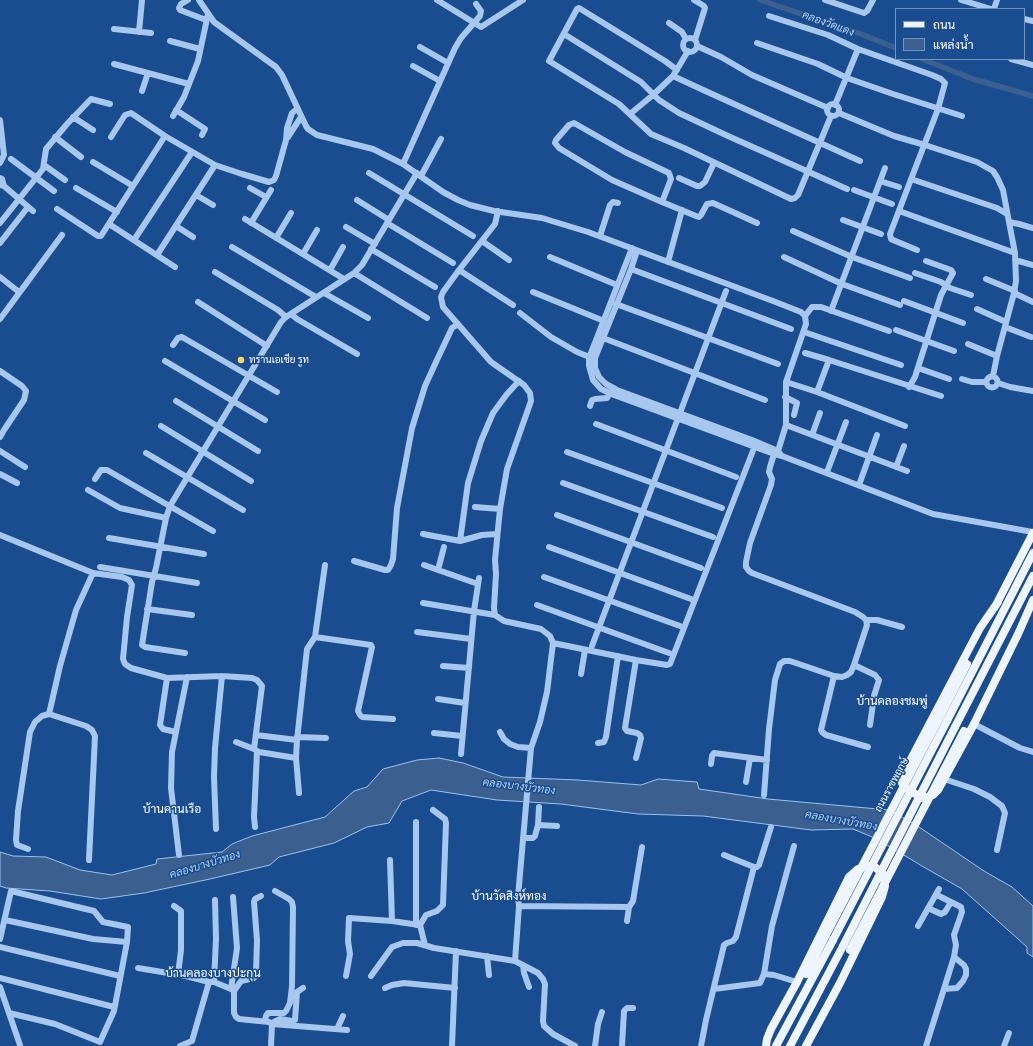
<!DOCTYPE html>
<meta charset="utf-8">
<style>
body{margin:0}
#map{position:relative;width:1033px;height:1046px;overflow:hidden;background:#194d8f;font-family:"Archivo Narrow",Sarabun,sans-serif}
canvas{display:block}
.legend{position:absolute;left:895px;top:8px;width:130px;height:52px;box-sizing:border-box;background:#194d8f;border:1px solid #7594bc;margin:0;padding:5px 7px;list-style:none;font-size:12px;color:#fff}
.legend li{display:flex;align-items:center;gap:8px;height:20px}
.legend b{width:20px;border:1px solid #7594bc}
</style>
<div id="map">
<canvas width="1033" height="1046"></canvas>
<ul class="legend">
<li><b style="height:5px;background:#eef5ff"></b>ถนน</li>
<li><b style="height:11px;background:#3b6090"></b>แหล่งน้ำ</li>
</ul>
</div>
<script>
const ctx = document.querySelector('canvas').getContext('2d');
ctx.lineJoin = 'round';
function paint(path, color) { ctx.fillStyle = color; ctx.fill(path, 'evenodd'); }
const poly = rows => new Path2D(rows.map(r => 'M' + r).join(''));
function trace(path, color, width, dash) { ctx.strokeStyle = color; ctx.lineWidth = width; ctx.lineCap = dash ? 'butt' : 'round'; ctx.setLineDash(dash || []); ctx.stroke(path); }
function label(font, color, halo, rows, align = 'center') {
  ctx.font = font + ' "Archivo Narrow",Sarabun,sans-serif'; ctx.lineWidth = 3; ctx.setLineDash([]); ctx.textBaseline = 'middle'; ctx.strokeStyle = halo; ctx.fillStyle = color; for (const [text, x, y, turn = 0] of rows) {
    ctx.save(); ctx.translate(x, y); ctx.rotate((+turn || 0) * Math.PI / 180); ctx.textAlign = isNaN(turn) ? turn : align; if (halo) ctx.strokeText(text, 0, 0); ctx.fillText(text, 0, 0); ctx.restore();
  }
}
const water = poly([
 [439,758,463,763,503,777,578,780,641,785,658,779,697,782,699,789,768,799,889,810,916,825,984,871,1012,887,1033,906,1033,957,1027,953,1027,947,962,889,922,866,877,839,853,829,811,830,703,816,638,814,561,804,497,800,431,790,402,801,389,823,367,827,334,843,279,857,270,865,210,879,144,893,101,899,50,891,6,888,0,886,0,852,13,856,46,857,80,870,112,875,156,864,157,859,222,852,232,844,252,836,325,817,354,791,367,787,383,769,417,760,439,758]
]);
paint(water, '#3b6090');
trace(water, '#9ac2f1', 1);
trace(poly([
 [760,0,861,34,896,48],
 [922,59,973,79,1033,96]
]), '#3b6090', 5.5);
trace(poly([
 [188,0,181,4,179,8,180,10,206,20],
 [199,0,214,22,276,67,282,75,306,126,308,129,317,135,373,149,403,164,443,192,458,200,470,205,494,211,542,218,588,232,773,301,801,312,805,316,806,324,786,382,786,425,778,451],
 [437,0,481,27,523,0],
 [694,0,704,6,705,8,695,40],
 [825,0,864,13,867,11,873,0],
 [961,0,991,9],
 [994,9,997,0],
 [769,16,828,35,858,49,932,75,941,79,945,83,938,109,890,234,891,239,893,240,917,250],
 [1024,19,1033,21],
 [669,23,682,32,686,39],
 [114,29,151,33],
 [139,32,142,0],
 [564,34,641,82,659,100,679,113,728,136,847,189],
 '683 45a7 7 0 1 1 14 0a7 7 0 1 1-14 0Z',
 [170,41,200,49],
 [757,43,818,64,847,78,893,94,962,116],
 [697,46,721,57,752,75,828,108],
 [420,47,448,63],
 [1011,59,1033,65],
 [114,64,189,84],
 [413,66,440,81],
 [677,70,665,61,579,8,577,9,549,61,619,104,651,134,684,148,791,199,795,198,798,195,831,116],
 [673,76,701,89,860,161],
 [142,91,148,73],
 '827 110a6 6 0 1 1 12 0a6 6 0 1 1-12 0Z',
 [835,105,858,49],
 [176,110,205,129,202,135],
 [839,113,894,136,925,145,977,162,993,171,997,177,1003,190,1009,222,1015,253,1016,281,1014,293,997,356,993,376],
 [630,114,653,95,673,76,688,51],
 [173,116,184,97,198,61,208,14],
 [73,117,93,130],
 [0,120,4,155,0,163],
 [55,137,81,157],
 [111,137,125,115,131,113,165,136,215,165,242,174,269,182,274,180,276,176,286,140,287,128,292,113,297,109],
 [288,137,301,117],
 [11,159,54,191],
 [93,162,133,186],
 [403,164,455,48,461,38,480,16,481,11,476,4],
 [44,165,65,180],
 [369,173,473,236],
 [421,176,441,139],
 [0,178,2,179,4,186],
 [679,178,697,186,700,186,705,182,714,163],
 [911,179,997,208,1007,214],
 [880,181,899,187],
 [0,185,4,186,33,211],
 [76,188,117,212],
 [250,188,266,197],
 [854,190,892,204],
 [196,195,213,205],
 [357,200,389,220],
 [662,202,671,179,669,173,625,152,574,123,569,125,556,140,555,143,559,148,612,180,662,202,696,216,699,217,701,215,707,204,713,203,757,223],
 [57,209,98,236,101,236,165,136],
 [498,211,495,224,459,270,443,292,441,297,443,307,491,362,524,385,530,393,531,401,507,469,500,509,495,560,496,574,494,608,495,615,504,621,541,629,550,636,553,643,547,692,540,722,531,748,518,897,519,906,515,961],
 [899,211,1015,253],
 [245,219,344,279],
 [843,220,881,234],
 [1009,222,1019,224,1033,228],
 [0,223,43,169,46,149,67,124,91,99,110,104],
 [251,223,271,190],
 [387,223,453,263],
 [109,224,175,267],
 [176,226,193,237],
 [346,227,375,244],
 [793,231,852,257,910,278],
 [600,236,610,205,613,202,618,203],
 [276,238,291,213],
 [134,240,192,152],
 [482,241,509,260],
 [0,243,28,207],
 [232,247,316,297],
 [632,248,589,358,589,366,593,380,601,389,614,395,774,454,775,451],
 [371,249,435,287],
 [637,251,631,269,595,358,595,368,599,377,606,384,617,390,752,440,778,451,782,456,933,514,1033,532],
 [303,254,317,230],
 [157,255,215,165],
 [550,257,617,285],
 [784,257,842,284,900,305],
 [1015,260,1033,265],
 [668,262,682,210],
 [631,269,791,329],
 [330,270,343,247],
 [459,270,513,305],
 [215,272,278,310,286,317],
 [354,273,427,318],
 [915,273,941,282,950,288,971,295],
 [0,277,19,292],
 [986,279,1015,291],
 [533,292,604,321],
 [324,293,368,318],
 [1014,293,1033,302],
 [904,301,963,323],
 [198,302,267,346],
 [616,304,778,364],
 [977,309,1006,322],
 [831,311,885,168],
 [520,313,551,337,577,352,592,358],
 [291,314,297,319,357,354],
 [805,316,812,307,821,307,889,331],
 [0,319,62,235],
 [1005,327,1031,337],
 [896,330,954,351],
 [804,332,901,365],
 [603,338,765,400],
 [968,344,997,356],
 [173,345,178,338,182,337,277,392],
 [805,353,829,360],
 [165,361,265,420],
 [918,368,949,379],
 [0,371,22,386,26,391,24,400,4,430,0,437],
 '986.5 382a5.5 5.5 0 1 1 11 0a5.5 5.5 0 1 1-11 0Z',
 [962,379,972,382,986,382],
 [786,382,817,392,905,426],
 [998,383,1010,387,1033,391],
 [909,387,915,377,941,295,953,273,951,270,926,261],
 [817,392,829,360,941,396],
 [785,397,797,403,794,415],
 [176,401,258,451],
 [590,406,592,400,595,399,607,398,610,393],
 [596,424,736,477],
 [786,425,907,471],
 [161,426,251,481],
 [812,435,820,413],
 [0,451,25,467],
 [567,452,722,508],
 [146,453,243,510],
 [896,467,904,446],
 [827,472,846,422],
 [0,474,17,483],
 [95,479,101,470,107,470,213,531],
 [563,483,713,537],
 [859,485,877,435],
 [88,490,120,508,166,518],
 [475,507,500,509],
 [557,515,701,568],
 [423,534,460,541,482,535,497,534],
 [0,535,93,573,122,577,129,580,132,585,127,617,123,659,125,664,131,668,167,678,222,676,252,678,257,680,262,686,254,749,259,752,296,758,299,793],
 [109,538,204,554],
 [460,541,468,483,481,441,493,413,507,394,519,381],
 [549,547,691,599],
 [354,561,385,570,388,570,391,565,393,559,397,508,412,428,425,386,436,362,452,328,458,324],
 [424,565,478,584],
 [100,567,197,583],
 [438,570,444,547],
 [544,577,680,626],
 [423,603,495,615],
 [537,605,669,653],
 [147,609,192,615],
 [866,620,877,620,902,627],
 [417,632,471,639],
 [315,637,371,645,372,647,358,711,360,715,362,717,393,719],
 [553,643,636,660,667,665,670,664,756,443],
 [592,646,726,291],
 [185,653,145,647,142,645,152,582,156,568,166,518,170,506,281,322,286,317,354,273,362,265,417,173],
 [636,660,625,728,627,731,637,733,640,735,641,738,636,758],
 [854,665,875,675,879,680,874,696,870,725],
 [443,666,469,668],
 [581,674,585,650],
 [834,676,821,730,822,732,826,735,868,747],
 [167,678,160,725,163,729,176,732],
 [438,699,465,703],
 [49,714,60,666,76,610,93,573],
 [974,724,1020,748,1033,752],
 [500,732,504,739,510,744,518,747,531,748],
 [434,733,462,736],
 [256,735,297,740,307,649,315,637,325,565],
 [297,737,326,738],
 [236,742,254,749],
 [598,743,604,742,606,737,618,656],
 [461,754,474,611,479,578],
 [296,758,297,740],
 [711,764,712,756,714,753,767,760],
 [944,779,974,789,990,797,1002,806,1005,813,997,850],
 [746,782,750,758],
 [764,795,769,729,775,680,780,664,784,661,790,661,834,676,842,677,847,675,851,672,854,665,867,625,866,620,863,617,855,612,752,573,749,571,746,567,746,562,750,543,771,485,772,479,769,472,770,467,774,454,782,456],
 [538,825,557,826],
 [255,827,254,817,257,751],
 [216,829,214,777,215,748,222,676],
 [523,838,533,838,535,836,538,825,539,807],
 [28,849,17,845,16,840,18,811,30,732,35,722,42,716,49,714,86,726,92,730,95,736,89,860],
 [179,855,171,788,172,752,187,677],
 [724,855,754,867],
 [390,860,392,921,419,925],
 [215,900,216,939,214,982,231,989,234,991,234,1013,236,1017,239,1019,269,1022,272,1024,271,1046],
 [174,906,181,911,181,950,178,975],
 [519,906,629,907,633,901,642,847],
 [928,908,941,914,945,912,951,902],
 [5,920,93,939,127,942],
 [627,921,629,907],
 [416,925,416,822],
 [918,926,939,889],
 [0,939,11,891,94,911,103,922,128,927,127,942,114,1011,100,1042,55,1024,9,1013],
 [425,945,420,925,426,915,437,911,443,905,446,823,445,819,433,810],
 [0,947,120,976],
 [487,956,489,975],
 [523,965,524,973,529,987],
 [138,968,186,976,209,982],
 [764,974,772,926,794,846],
 [346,976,350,954,348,941,349,918,392,921],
 [371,976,392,947,403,943,417,943,434,948,515,961,538,973,543,979,545,984,543,1021,544,1026,553,1034,575,1046],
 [0,978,114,1007],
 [0,987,20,1045],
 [385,988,392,985,404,983,455,988],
 [231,989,237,948,233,897],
 [714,989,760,983,764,974,774,975,797,982],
 [944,989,957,988,963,981,966,975,966,969,964,965,954,957],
 [234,991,241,981,254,978,256,974,257,940,254,902,255,899,261,896],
 [265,1021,266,1016,268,1013,284,1013,286,1011,290,1003,292,986,293,907,292,902,289,899,275,891],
 [272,1023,280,1019,292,1021,295,1020,297,992,303,988],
 [272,1024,347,1030],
 [337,1029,343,1016],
 [180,1046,192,1041,209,982,214,982],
 [452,1046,456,951],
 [595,1046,598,1024,602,1012],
 [622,1046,624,1011,627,1008,633,1008],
 [701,1046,706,1020,724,945,727,943,733,941,736,937,754,867,757,867,759,865,771,827],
 [926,1046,954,957,956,945,954,935,962,912,961,907,937,895],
 [1004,1046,1009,1033]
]), '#a7c7ee', 6);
trace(poly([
 [998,602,980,628,902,776,902,783,904,786,921,798,927,797,933,795,938,790,974,724,1019,632,1033,600],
 [995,607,1033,533],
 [940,717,967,664],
 [947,721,1033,553],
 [955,727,1033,576],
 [806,974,826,935],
 [766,1046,767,1039,771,1029,797,982,849,877,858,869,869,866,875,867,883,874,885,886,882,897,840,983,806,1046],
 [776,1046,833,940],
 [790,1046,843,946]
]), '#eef5ff', 8);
trace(poly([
 [826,935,940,717],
 [833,940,947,721],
 [843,946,955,727],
 [850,950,964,731]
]), '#eef5ff', 8);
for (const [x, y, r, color] of [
 [241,360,4,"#ffd264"]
]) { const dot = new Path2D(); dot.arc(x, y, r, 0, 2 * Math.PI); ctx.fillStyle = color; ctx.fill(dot); trace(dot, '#194d8f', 1.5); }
label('10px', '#fff', '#194d8f', [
 ["ทรานเอเชีย รูท",249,360]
], 'left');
label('10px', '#fff', '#194d8f', [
 ["ถนนราชพฤกษ์",892,785,-62]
]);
label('italic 11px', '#b3d1f6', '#194d8f', [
 ["คลองวัดแดง",828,24,20],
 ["คลองบางบัวทอง",519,787,7],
 ["คลองบางบัวทอง",841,821,10],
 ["คลองบางบัวทอง",205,865,-17]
]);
label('12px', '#fff', '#194d8f', [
 ["บ้านคลองชมพู่",892,702],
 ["บ้านคานเรือ",172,810],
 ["บ้านวัดสิงห์ทอง",509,897],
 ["บ้านคลองบางปะกุน",213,974]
]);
</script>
